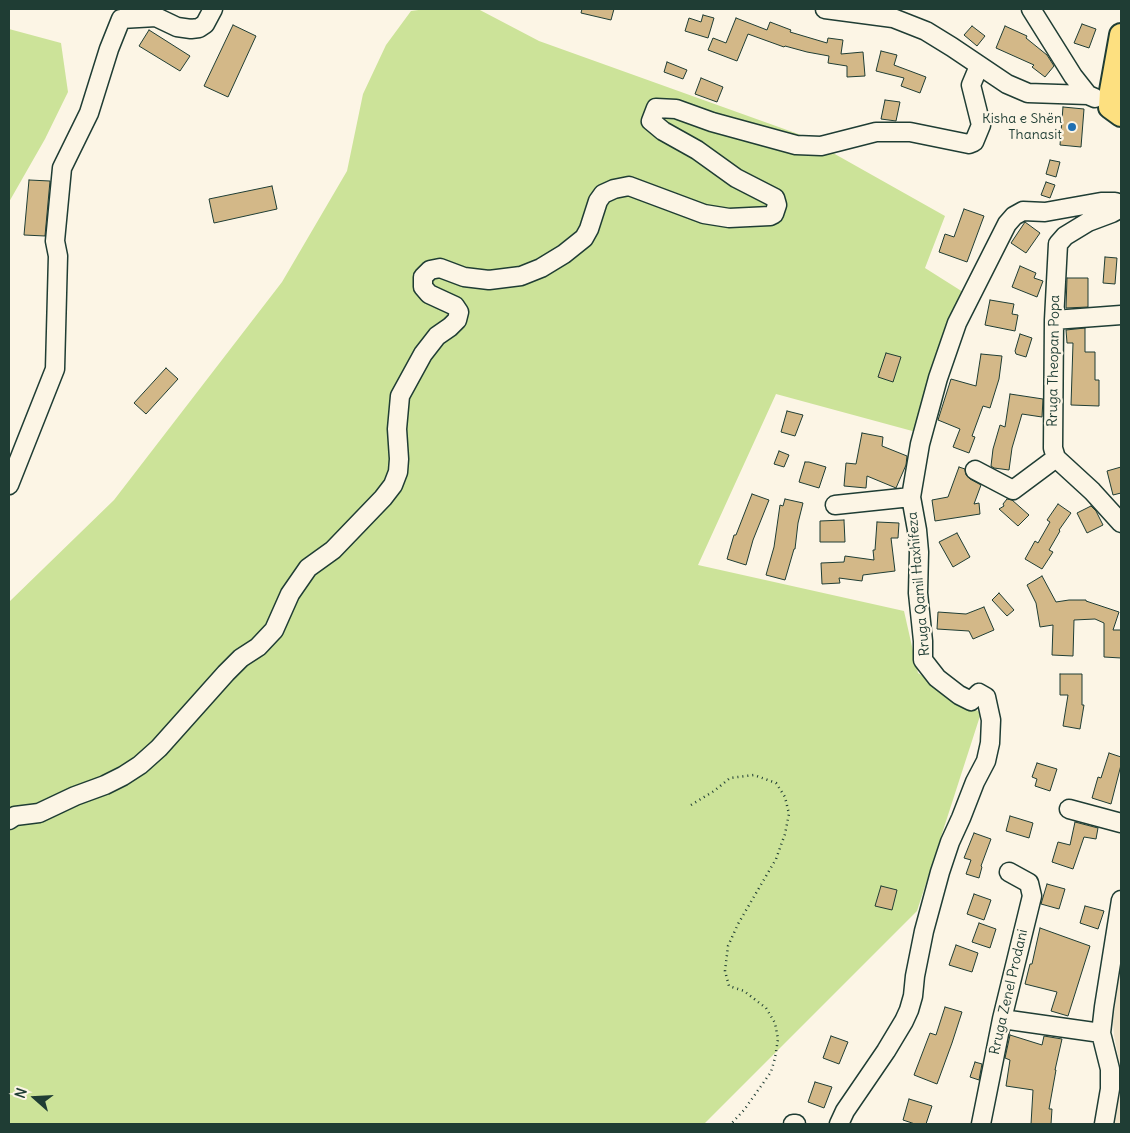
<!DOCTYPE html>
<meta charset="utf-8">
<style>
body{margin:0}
#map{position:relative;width:1130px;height:1133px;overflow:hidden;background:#fcf5e5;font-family:Delius,sans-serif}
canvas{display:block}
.frame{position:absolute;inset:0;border:10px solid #1f3d34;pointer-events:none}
.north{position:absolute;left:10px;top:1073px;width:50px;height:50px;-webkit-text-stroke:4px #fcf5e5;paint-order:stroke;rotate:289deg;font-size:14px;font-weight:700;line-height:20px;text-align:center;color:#1f3d34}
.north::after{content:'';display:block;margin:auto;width:18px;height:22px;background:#1f3d34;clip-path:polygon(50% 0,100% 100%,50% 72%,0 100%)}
</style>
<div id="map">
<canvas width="1130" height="1133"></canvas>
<div class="frame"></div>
<div class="north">N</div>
</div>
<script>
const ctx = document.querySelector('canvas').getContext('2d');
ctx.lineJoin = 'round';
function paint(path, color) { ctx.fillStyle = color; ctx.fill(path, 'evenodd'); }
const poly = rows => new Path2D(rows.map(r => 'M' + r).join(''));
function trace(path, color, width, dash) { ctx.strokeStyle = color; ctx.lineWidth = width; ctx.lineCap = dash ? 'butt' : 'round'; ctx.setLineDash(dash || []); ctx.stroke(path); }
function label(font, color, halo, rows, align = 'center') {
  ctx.font = font + ' Delius,sans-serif'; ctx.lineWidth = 4.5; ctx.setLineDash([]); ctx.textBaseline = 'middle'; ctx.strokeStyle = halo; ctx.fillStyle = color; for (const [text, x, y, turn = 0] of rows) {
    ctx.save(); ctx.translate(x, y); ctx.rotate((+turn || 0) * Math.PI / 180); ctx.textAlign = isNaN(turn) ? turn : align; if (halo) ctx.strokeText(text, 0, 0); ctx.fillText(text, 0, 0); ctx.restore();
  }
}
paint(poly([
 [1121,963,1121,1072,1114,1035,1113,1021],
 [1121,1084,1121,1124,1115,1124]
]), '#f0e3c9');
paint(poly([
 [426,9,478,9,539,41,801,135,945,216,925,268,963,292,916,432,776,394,698,565,904,611,918,673,981,713,917,911,704,1124,9,1124,9,602,114,500,282,282,347,171,363,94,386,45,411,11],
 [9,29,61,43,68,92,45,139,9,202]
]), '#cce399');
const building = poly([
 [582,9,614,9,611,20,581,13,582,9],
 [703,15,714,18,708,38,685,31,689,18,701,22,703,15],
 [736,18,767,30,770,22,791,30,790,32,827,43,828,38,843,40,841,54,863,52,865,76,847,77,847,66,828,63,829,56,807,52,785,46,784,47,748,34,737,61,708,50,713,38,726,43,736,18],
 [1082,24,1096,29,1089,48,1074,43,1082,24],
 [233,25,256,36,228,97,204,86,233,25],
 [972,26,985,36,977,46,964,35,972,26],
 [1005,26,1027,36,1026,38,1047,55,1054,66,1045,77,1032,67,1034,65,996,48,1005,26],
 [149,30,190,56,180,71,139,46,149,30],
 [881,51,897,55,894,65,926,77,920,93,901,86,904,78,876,71,881,51],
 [667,62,687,70,683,79,664,72,667,62],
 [701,78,723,87,717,102,695,94,701,78],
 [885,100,900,102,896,121,881,119,885,100],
 [1063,107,1084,109,1081,147,1060,145,1063,107],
 [1050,160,1060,162,1056,177,1046,174,1050,160],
 [29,180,50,181,45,236,24,235,29,180],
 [1046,182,1055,185,1050,198,1041,195,1046,182],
 [272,186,277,209,214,223,209,199,272,186],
 [964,209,984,216,967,262,939,252,945,234,954,237,964,209],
 [1025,222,1040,233,1026,253,1011,243,1025,222],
 [1105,257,1117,258,1115,284,1103,283,1105,257],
 [1020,266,1036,273,1034,278,1043,281,1037,297,1012,287,1020,266],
 [1067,278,1088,278,1088,307,1066,308,1067,278],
 [990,300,1014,304,1012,314,1018,315,1015,331,985,325,990,300],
 [1085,328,1085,352,1095,352,1095,380,1099,380,1099,406,1071,405,1073,343,1067,343,1066,330,1085,328],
 [1020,334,1032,338,1026,357,1016,354,1015,351,1020,334],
 [886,353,901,357,893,382,878,377,886,353],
 [981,354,1002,356,999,379,990,408,983,406,972,436,975,437,969,453,953,447,960,429,938,420,951,379,976,386,981,354],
 [166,368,178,379,146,414,134,403,166,368],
 [1010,394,1043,399,1042,417,1022,414,1012,448,1009,470,994,468,991,466,993,449,1000,425,1005,427,1010,394],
 [787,411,803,415,795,436,781,432,787,411],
 [862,433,883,437,882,446,907,456,906,465,896,488,867,476,866,488,844,486,846,463,856,464,862,433],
 [779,451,789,455,784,467,774,464,779,451],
 [805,462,809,462,826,467,819,488,799,482,805,462],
 [959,467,965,469,966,475,970,479,981,485,974,504,979,503,980,514,935,521,932,500,948,497,959,467],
 [1121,467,1121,493,1113,495,1107,471,1121,467],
 [752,494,769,500,753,540,746,565,727,559,734,535,736,535,752,494],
 [785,499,803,503,798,523,795,549,794,549,785,580,766,575,774,547,780,505,783,506,785,499],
 [1007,499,1012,500,1029,515,1018,526,999,509,1004,506,1003,504,1007,499],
 [1058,504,1071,513,1059,530,1060,531,1049,550,1053,552,1042,569,1025,559,1035,541,1038,543,1050,522,1047,520,1058,504],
 [1091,506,1096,511,1103,525,1087,533,1077,513,1091,506],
 [844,520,845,542,820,542,820,521,844,520],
 [877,522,899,523,898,538,891,538,895,571,863,575,862,581,839,578,840,583,822,584,821,563,844,562,845,556,874,560,873,550,875,550,877,522],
 [957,533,970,557,953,567,939,542,957,533],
 [1042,576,1056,602,1069,600,1086,600,1086,601,1119,612,1113,630,1121,630,1121,658,1104,657,1104,623,1095,619,1074,620,1073,656,1052,655,1053,625,1040,627,1036,603,1027,585,1042,576],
 [999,593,1014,610,1007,616,992,600,999,593],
 [984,607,994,630,973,639,969,631,937,629,938,612,966,614,984,607],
 [1060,674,1082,674,1082,705,1084,705,1080,729,1063,726,1068,695,1060,695,1060,674],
 [1109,753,1121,757,1121,765,1111,804,1092,798,1098,777,1101,778,1109,753],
 [1037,763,1057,769,1050,791,1035,786,1037,779,1032,777,1037,763],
 [1010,816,1033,823,1029,838,1006,831,1010,816],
 [1075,822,1098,828,1096,839,1084,837,1073,869,1052,862,1058,842,1070,845,1075,822],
 [974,833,991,839,981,866,982,867,979,878,966,874,971,860,964,858,974,833],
 [1047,884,1065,889,1059,909,1041,904,1047,884],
 [881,886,897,890,892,910,875,906,881,886],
 [974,894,991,900,984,920,967,914,974,894],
 [1085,906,1104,911,1098,929,1080,923,1085,906],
 [979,923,996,929,990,948,972,942,979,923],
 [1040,928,1090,946,1068,1016,1051,1011,1057,992,1025,984,1030,964,1032,964,1040,928],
 [956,945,978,953,972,972,949,965,956,945],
 [945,1007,962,1012,952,1043,937,1084,914,1075,930,1033,936,1035,945,1007],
 [1010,1035,1042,1045,1044,1036,1062,1039,1055,1070,1056,1070,1049,1109,1052,1109,1051,1124,1031,1124,1033,1090,1006,1086,1010,1060,1005,1058,1010,1035],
 [831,1036,848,1042,839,1064,823,1058,831,1036],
 [975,1062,982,1064,979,1080,970,1077,975,1062],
 [815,1082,832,1087,824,1108,808,1102,815,1082],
 [909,1099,932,1106,926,1124,915,1124,903,1120,909,1099]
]);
paint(building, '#d3b888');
trace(building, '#1f3d34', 1);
const minor = poly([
 [148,9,156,17,177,27,191,29,199,28,205,24,213,9],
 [825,9,893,18,926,31,952,47,1007,84,1028,93,1088,95],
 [1031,9,1073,76,1088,95,1095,98],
 [1121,208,1112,213,1088,222,1065,236,1058,244,1054,320,1053,448,1056,458,1092,491,1121,523],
 [1054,320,1121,315],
 [975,470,1013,490,1056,458],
 [9,485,55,369,58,256,55,241,62,168,89,113,109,49,121,19,156,17],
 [835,505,911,497],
 [1069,809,1121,823],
 [9,820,15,816,39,813,75,796,105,785,123,776,140,765,159,748,226,673,241,658,258,647,274,630,290,594,308,568,333,550,383,498,393,485,398,472,399,459,397,429,400,396,423,354,437,336,450,327,457,320,459,312,455,306,429,294,423,287,423,277,430,270,440,268,464,277,489,280,521,276,541,268,564,254,584,238,589,229,598,201,603,194,614,189,629,186,704,214,729,218,770,216,774,214,777,205,775,198,736,178,697,150,663,131,651,121,656,108,676,109,712,122,796,145,821,146,876,132,910,132,969,144,974,142,981,125,971,85,979,66],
 [1002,1019,1101,1033],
 [793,1124,796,1124],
 [839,1124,845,1111,886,1051,904,1021,909,1010,913,996,915,976,924,931,940,872,950,842,961,818,975,782,986,761,990,743,991,720,986,697,979,693,971,701,959,695,937,678,923,660,923,641,918,593,919,552,917,530,911,497,920,444,938,378,957,323,1007,224,1014,216,1023,211,1045,212,1101,202,1115,202,1121,204],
 [981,1124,1002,1019,1032,896,1029,883,1009,872],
 [1104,1124,1110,1089,1110,1069,1101,1033,1104,1007,1121,900]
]);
const major = poly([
 [1121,35,1111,91,1110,107,1121,115]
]);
trace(minor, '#1f3d34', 21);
trace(major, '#1f3d34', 26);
trace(poly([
 [691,805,714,791,730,778,754,775,776,783,785,797,789,814,785,834,776,859,738,924,728,946,725,971,729,986,744,991,766,1008,775,1023,778,1039,775,1058,771,1072,744,1110,731,1124]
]), '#1f3d34', 2.5, [1, 4]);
trace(minor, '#fcf5e5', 18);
trace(major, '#fde080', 22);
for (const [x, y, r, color] of [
 [1072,127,5,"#1f6fb2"]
]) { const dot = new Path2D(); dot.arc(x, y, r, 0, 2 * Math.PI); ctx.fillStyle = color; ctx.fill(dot); trace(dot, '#fcf5e5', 2); }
label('14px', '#1f3d34', '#fcf5e5', [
 ["Kisha e Shën",1062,119],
 ["Thanasit",1062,135]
], 'right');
label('14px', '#1f3d34', '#fcf5e5', [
 ["Rruga Theopan Popa",1054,361,-89],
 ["Rruga Qamil Haxhifeza",919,584,-95],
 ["Rruga Zenel Prodani",1009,992,-77]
]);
</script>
